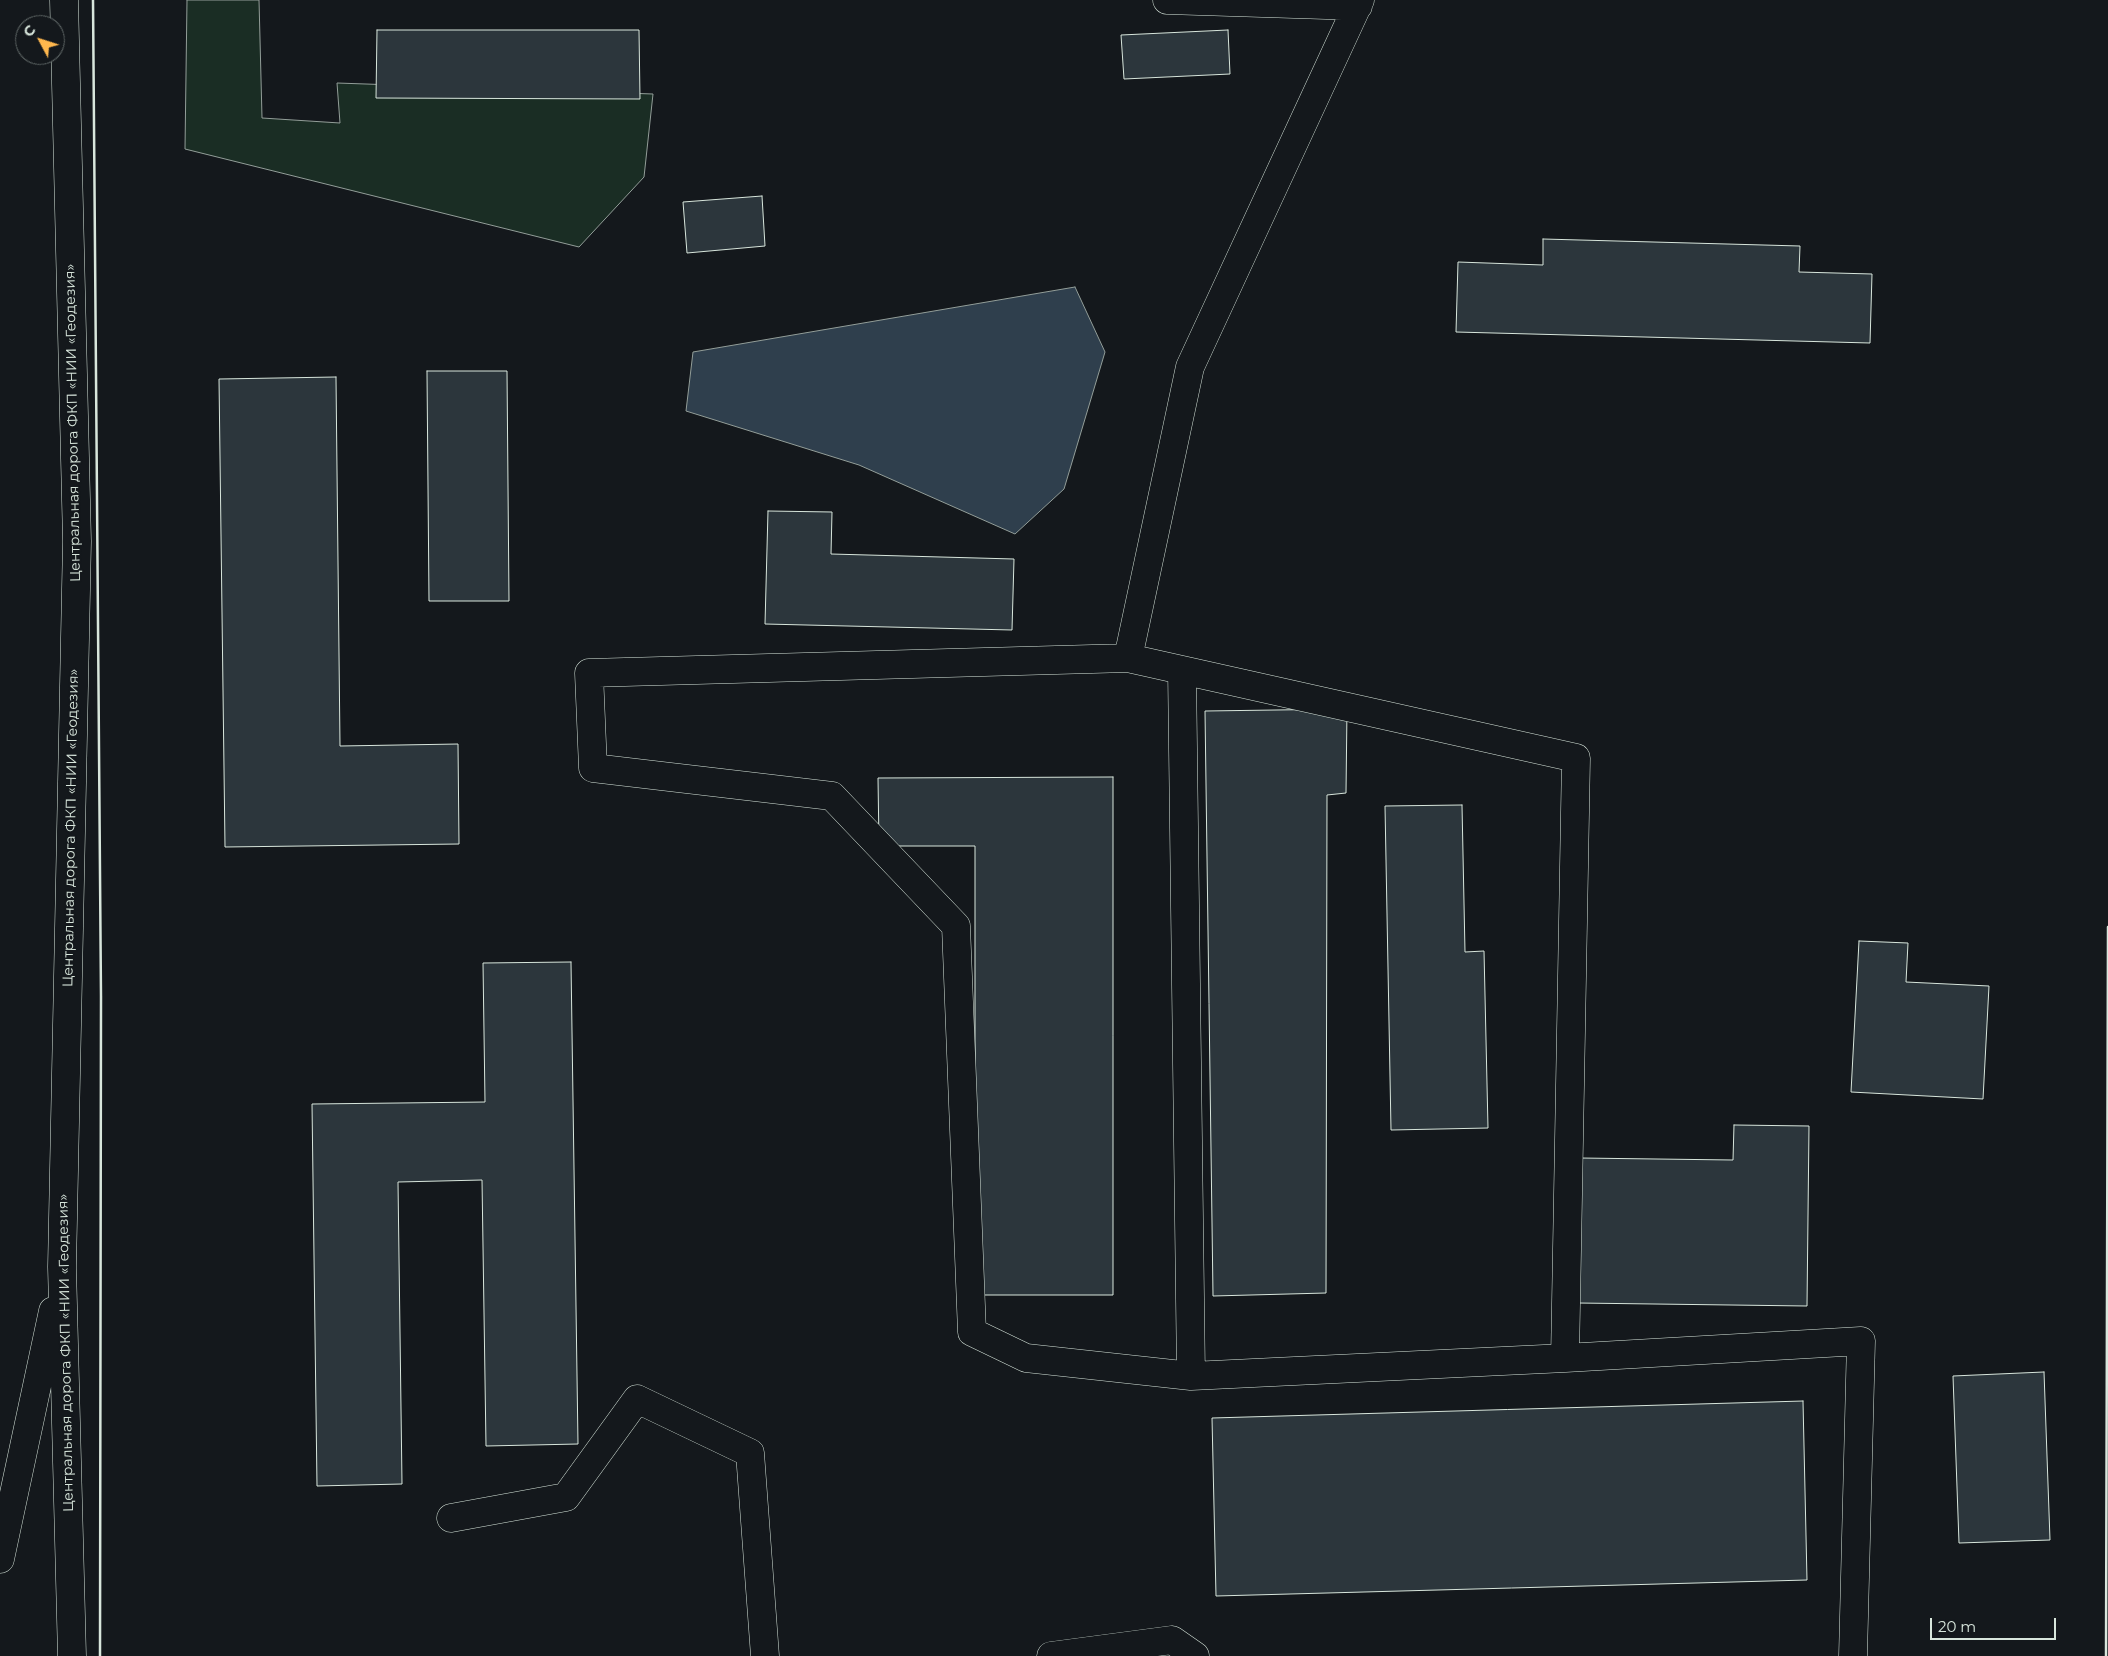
<!DOCTYPE html>
<meta charset="utf-8">
<style>
body{margin:0}
#map{position:relative;width:2108px;height:1656px;overflow:hidden;background:#14181c;font-family:Montserrat,sans-serif}
canvas{display:block}
.north{position:absolute;left:15px;top:15px;width:50px;height:50px;box-sizing:border-box;background:#14181c;border:1px solid #626a69;border-radius:50%;rotate:310deg;font-size:14px;font-weight:700;line-height:20px;text-align:center;color:#d8e6dc}
.north::after{content:'';display:block;margin:auto;width:18px;height:22px;background:#ffb74d;clip-path:polygon(50% 0,100% 100%,50% 72%,0 100%)}
.scale{position:absolute;left:1930px;top:1618px;width:126px;height:22px;box-sizing:border-box;border:2px solid #d8e6dc;border-top:0;padding-left:6px;font-size:15px;line-height:18px;white-space:nowrap;color:#d8e6dc;-webkit-text-stroke:4px #14181c;paint-order:stroke}
</style>
<div id="map">
<canvas width="2108" height="1656"></canvas>
<div class="north">С</div>
<div class="scale">20 m</div>
</div>
<script>
const ctx = document.querySelector('canvas').getContext('2d');
ctx.lineJoin = 'round';
function paint(path, color) { ctx.fillStyle = color; ctx.fill(path, 'evenodd'); }
const poly = rows => new Path2D(rows.map(r => 'M' + r).join(''));
function trace(path, color, width, dash) { ctx.strokeStyle = color; ctx.lineWidth = width; ctx.lineCap = dash ? 'butt' : 'round'; ctx.setLineDash(dash || []); ctx.stroke(path); }
function label(font, color, halo, rows, align = 'center') {
  ctx.font = font + ' Montserrat,sans-serif'; ctx.lineWidth = 4; ctx.setLineDash([]); ctx.textBaseline = 'middle'; ctx.strokeStyle = halo; ctx.fillStyle = color; for (const [text, x, y, turn = 0] of rows) {
    ctx.save(); ctx.translate(x, y); ctx.rotate((+turn || 0) * Math.PI / 180); ctx.textAlign = isNaN(turn) ? turn : align; if (halo) ctx.strokeText(text, 0, 0); ctx.fillText(text, 0, 0); ctx.restore();
  }
}
const green = poly([
 [187,0,259,0,262,118,340,123,337,83,653,94,644,177,579,247,185,149,187,0]
]);
paint(green, '#1a2d24');
trace(green, '#939e99', 1);
const water = poly([
 [1075,287,1105,352,1064,489,1015,534,859,465,686,411,693,352,1075,287]
]);
paint(water, '#2f3f4d');
trace(water, '#939e99', 1);
const building = poly([
 [377,30,639,30,640,99,376,98,377,30],
 [1228,30,1230,74,1124,79,1121,35,1228,30],
 [762,196,765,246,687,253,683,202,762,196],
 [1543,239,1800,246,1799,272,1872,274,1870,343,1456,332,1458,262,1543,265,1543,239],
 [427,371,507,371,509,601,429,601,427,371],
 [336,377,340,746,458,744,459,844,225,847,219,379,336,377],
 [768,511,832,512,831,554,1014,559,1012,630,765,624,768,511],
 [1347,709,1346,793,1327,795,1326,1293,1213,1296,1205,711,1347,709],
 [1113,777,1113,1295,975,1295,975,846,879,846,878,778,1113,777],
 [1462,805,1465,952,1484,951,1488,1128,1391,1130,1385,806,1462,805],
 [1859,941,1908,943,1906,982,1989,986,1983,1099,1851,1092,1859,941],
 [571,962,578,1444,486,1446,482,1180,398,1182,402,1484,317,1486,312,1104,485,1102,483,963,571,962],
 [1734,1125,1809,1126,1807,1306,1578,1303,1580,1158,1733,1160,1734,1125],
 [2044,1372,2050,1540,1959,1543,1953,1376,2044,1372],
 [1803,1401,1807,1580,1216,1596,1212,1418,1803,1401]
]);
paint(building, '#2c363c');
trace(building, '#d8e6dc', 1);
const minor = poly([
 [64,0,77,541,62,1267,72,1656],
 [1167,0,1358,6],
 [1360,0,1190,367,1128,658,1576,758,1565,1358,1861,1341,1853,1656],
 [1128,658,589,673,593,768,832,796,956,926,972,1332,1026,1358,1191,1376,1565,1358],
 [1182,670,1191,1376],
 [451,1518,566,1497,637,1399,750,1453,765,1656],
 [0,1559,53,1311],
 [1051,1656,1172,1640,1195,1656]
]);
trace(minor, '#d8e6dc', 29);
trace(minor, '#14181c', 28);
trace(poly([
 [93,0,101,996,100,1656],
 [2106,1656,2108,927]
]), '#d8e6dc', 2.5);
label('14px', '#d8e6dc', '#14181c', [
 ["Центральная дорога ФКП «НИИ «Геодезия»",73,423,-91],
 ["Центральная дорога ФКП «НИИ «Геодезия»",71,828,-89],
 ["Центральная дорога ФКП «НИИ «Геодезия»",66,1353,-91]
]);
</script>
